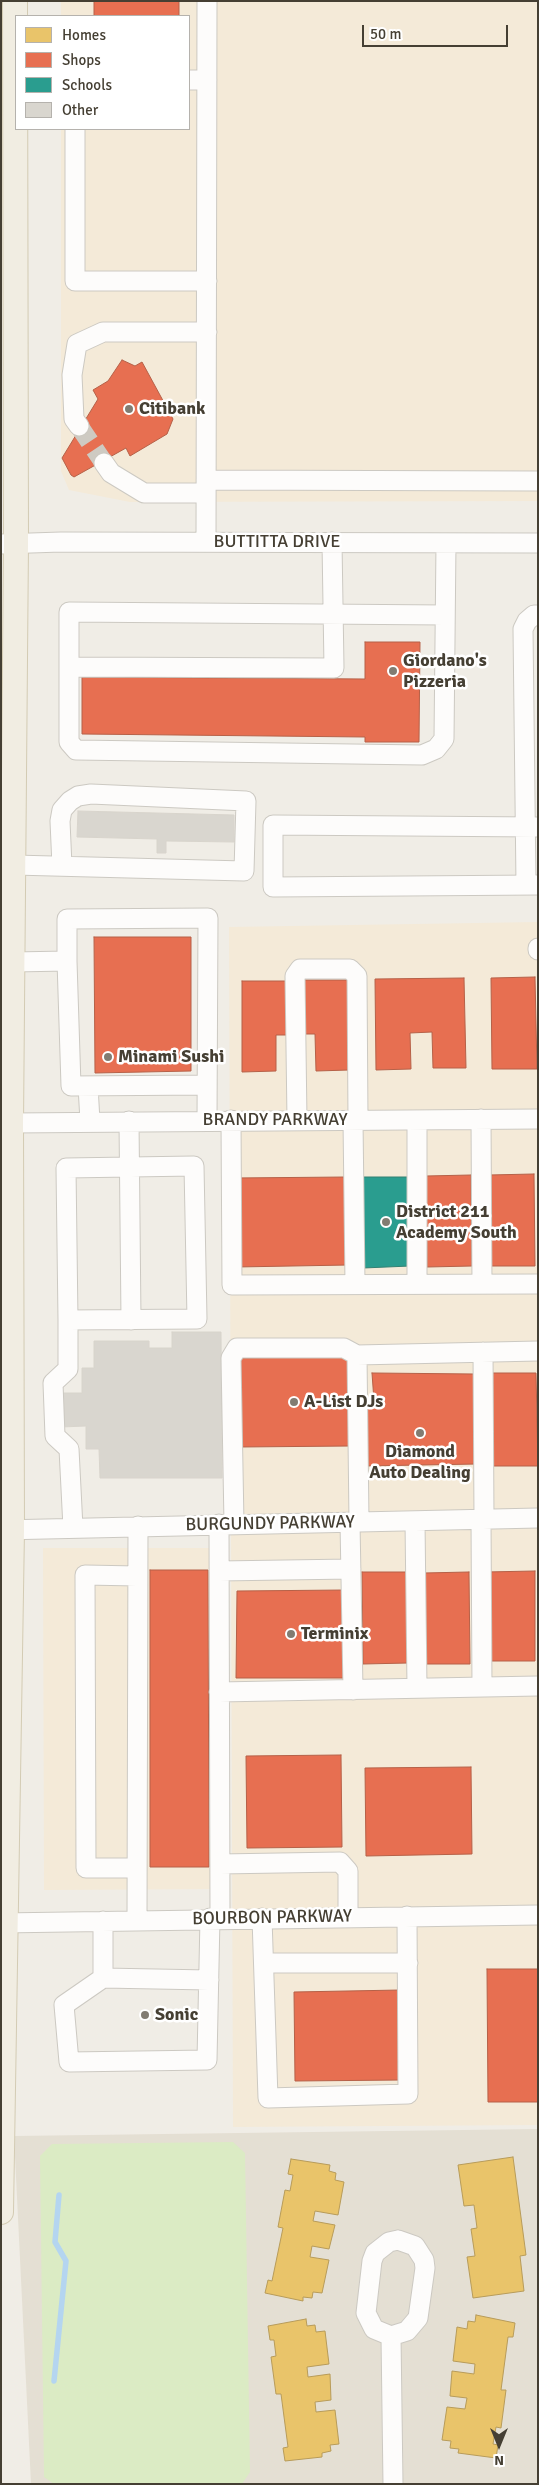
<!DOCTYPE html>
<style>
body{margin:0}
#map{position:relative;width:539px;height:2485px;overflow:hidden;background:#f0ede6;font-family:Signika,sans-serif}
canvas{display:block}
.frame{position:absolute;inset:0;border:2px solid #453f33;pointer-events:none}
.legend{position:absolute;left:15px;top:15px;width:175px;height:115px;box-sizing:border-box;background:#fff;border:1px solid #b5b2ad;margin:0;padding:6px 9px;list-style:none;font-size:15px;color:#453f33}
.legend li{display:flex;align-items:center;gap:10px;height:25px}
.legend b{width:25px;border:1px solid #b5b2ad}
.north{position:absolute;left:474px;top:2420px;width:50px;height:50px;-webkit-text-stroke:4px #fff;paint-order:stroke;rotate:180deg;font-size:14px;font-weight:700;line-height:20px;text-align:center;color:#453f33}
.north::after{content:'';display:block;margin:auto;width:18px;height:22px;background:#453f33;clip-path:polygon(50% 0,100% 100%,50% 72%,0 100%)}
.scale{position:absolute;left:362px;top:25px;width:146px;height:22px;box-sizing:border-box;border:2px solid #453f33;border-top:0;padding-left:6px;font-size:15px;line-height:18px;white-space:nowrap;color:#453f33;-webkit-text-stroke:4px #fff;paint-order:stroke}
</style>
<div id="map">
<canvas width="539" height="2485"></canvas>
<div class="frame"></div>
<ul class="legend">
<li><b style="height:14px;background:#e9c46a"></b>Homes</li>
<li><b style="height:14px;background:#e76f51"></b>Shops</li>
<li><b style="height:14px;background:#2a9d8f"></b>Schools</li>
<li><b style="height:14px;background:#d9d6cf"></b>Other</li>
</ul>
<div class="north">N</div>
<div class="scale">50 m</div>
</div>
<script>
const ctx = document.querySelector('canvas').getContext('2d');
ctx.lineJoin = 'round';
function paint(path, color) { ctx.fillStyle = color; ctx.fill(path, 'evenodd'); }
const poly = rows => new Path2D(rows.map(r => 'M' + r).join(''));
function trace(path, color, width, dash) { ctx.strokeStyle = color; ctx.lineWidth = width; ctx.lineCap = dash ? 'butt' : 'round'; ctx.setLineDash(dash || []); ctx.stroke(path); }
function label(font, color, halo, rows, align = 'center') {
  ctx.font = font + ' Signika,sans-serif'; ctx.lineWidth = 5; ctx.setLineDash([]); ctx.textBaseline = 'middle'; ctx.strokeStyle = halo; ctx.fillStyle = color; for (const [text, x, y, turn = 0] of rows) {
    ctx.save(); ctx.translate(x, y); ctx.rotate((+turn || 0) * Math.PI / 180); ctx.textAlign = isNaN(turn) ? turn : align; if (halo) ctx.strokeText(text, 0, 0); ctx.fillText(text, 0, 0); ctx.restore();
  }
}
paint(poly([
 [538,2129,538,2484,31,2484,14,2136]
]), '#e4dfd3');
paint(poly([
 [61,1,538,1,538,501,130,502,69,490,61,471,61,129,189,129,189,16,61,16],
 [538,922,538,2125,233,2127,229,927],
 [43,1548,219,1548,220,1889,44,1890]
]), '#f4ead8');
paint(poly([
 [233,2142,245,2153,250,2472,242,2484,54,2484,44,2477,40,2156,52,2144]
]), '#dbebc4');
const homes = poly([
 [513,2157,526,2255,520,2256,524,2291,473,2298,467,2257,475,2256,471,2229,477,2228,474,2205,464,2206,458,2165,513,2157],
 [291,2159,330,2165,329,2171,336,2173,335,2180,344,2182,338,2215,315,2211,313,2221,335,2225,329,2249,312,2246,310,2257,329,2260,322,2293,313,2292,312,2298,303,2297,303,2301,265,2293,268,2280,272,2281,283,2228,278,2227,285,2190,290,2191,293,2175,288,2174,291,2159],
 [476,2315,515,2323,513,2337,508,2337,501,2390,506,2390,501,2428,496,2427,493,2444,498,2445,496,2458,458,2453,459,2449,450,2448,451,2441,442,2440,447,2407,465,2409,467,2398,450,2396,452,2371,474,2374,475,2364,453,2361,457,2327,467,2329,468,2321,475,2322,476,2315],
 [306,2319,307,2326,315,2325,316,2332,325,2331,329,2364,307,2367,308,2377,330,2374,331,2400,315,2402,316,2412,335,2410,339,2444,330,2445,331,2451,322,2453,322,2457,285,2461,283,2448,288,2447,281,2394,276,2394,271,2357,276,2356,274,2340,270,2340,268,2326,306,2319]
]);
paint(homes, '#e9c46a');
trace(homes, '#b89c5a', 1);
const shops = poly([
 [94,1,179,1,179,16,94,16,94,1],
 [122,360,135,366,142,362,173,419,167,434,130,456,126,448,74,477,71,475,62,458,98,399,93,390,108,381,122,360],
 [365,642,420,642,419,742,365,742,365,737,82,734,82,677,365,679,365,642],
 [94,937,191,937,191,1071,95,1073,94,937],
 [535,977,537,1069,492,1069,491,978,535,977],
 [464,978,466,1068,433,1068,432,1032,410,1033,411,1069,376,1070,375,979,464,978],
 [304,980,348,980,349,1070,316,1071,315,1034,304,1034,304,980],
 [242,981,286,981,287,1035,276,1035,276,1071,242,1072,242,981],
 [534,1174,535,1266,490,1266,489,1175,534,1174],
 [471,1175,472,1266,427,1267,426,1176,471,1175],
 [347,1177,348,1265,236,1267,234,1178,347,1177],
 [348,1356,350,1446,239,1447,237,1358,348,1356],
 [372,1373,474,1374,477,1464,365,1466,365,1402,374,1401,372,1373],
 [491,1373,536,1373,538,1466,492,1466,491,1373],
 [150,1570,208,1570,209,1867,150,1867,150,1570],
 [535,1571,535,1661,487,1661,486,1572,535,1571],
 [362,1572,407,1572,408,1663,363,1664,362,1572],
 [469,1572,470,1664,426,1664,424,1573,469,1572],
 [346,1590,347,1678,236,1678,237,1591,346,1590],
 [341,1755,342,1847,247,1848,246,1756,341,1755],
 [471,1767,472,1854,366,1856,365,1768,471,1767],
 [487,1969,538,1969,538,2102,488,2102,487,1969],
 [401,1990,402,2080,295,2081,294,1992,401,1990]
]);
paint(shops, '#e76f51');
trace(shops, '#b66148', 1);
const schools = poly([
 [362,1177,410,1177,410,1266,363,1268,362,1177]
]);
paint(schools, '#2a9d8f');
trace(schools, '#328173', 1);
trace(poly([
 [54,2381,66,2261,55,2242,59,2195]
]), '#b4d5f0', 5.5);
const building = poly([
 [78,811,234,815,234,842,166,841,166,853,157,853,157,839,77,837,78,811],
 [172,1332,221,1332,222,1478,100,1478,99,1449,86,1449,86,1426,61,1427,61,1393,82,1393,82,1368,94,1368,94,1341,149,1341,149,1348,172,1348,172,1332]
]);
paint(building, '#d9d6cf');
trace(building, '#d8d4cc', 1);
trace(poly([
 [79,426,104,463]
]), '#cecac2', 19, [19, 9]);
const minor = poly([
 [189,80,207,80],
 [75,129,75,281,207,281],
 [79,426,74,419,72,375,77,344,103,332,207,332],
 [104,463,111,473,144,493,206,493],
 [206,480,538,481],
 [206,542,207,1],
 [1,544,61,542,538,543],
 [445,615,69,612,69,742,76,750,422,755,436,749,444,739,446,543],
 [69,667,334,668,332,542],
 [538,827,273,825,273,887,538,885],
 [14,865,244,871,246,801,91,794,78,796,70,801,62,810,60,821,62,866],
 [526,885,523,629,527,621,534,615,538,615],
 [538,948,538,950],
 [67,961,67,919,208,918,207,1120],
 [13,962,67,961,71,1086,207,1085],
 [88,1086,90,1121],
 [481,1119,482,1284],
 [231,1120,232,1285,538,1284],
 [297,1120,295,976,300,969,350,969,357,976,358,1120],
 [353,1120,355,1284],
 [129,1121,131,1320],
 [11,1123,538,1119],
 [417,1284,417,1120],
 [68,1320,197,1319,194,1166,66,1168,68,1320,68,1369,53,1383,55,1436,69,1449,73,1528],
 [483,1352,484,1519],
 [357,1355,359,1522],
 [481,1519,482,1687],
 [415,1521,417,1688],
 [350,1522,353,1690],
 [219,1524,220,1918],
 [234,1524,231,1358,237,1348,344,1348,357,1355,538,1351],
 [1,1530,538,1518],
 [219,1571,351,1569],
 [219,1692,538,1686],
 [220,1864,340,1862,348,1871,348,1917],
 [137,1868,86,1868,85,1575,137,1576],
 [262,1918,268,2098,408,2094,407,1916],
 [137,1920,138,1526],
 [103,1921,103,1978],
 [1,1923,538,1915],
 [264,1963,408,1963],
 [209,1980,103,1978,64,2005,69,2062,207,2060,210,1918],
 [398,2240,415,2246,424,2260,425,2268,418,2318,407,2331,391,2336,374,2329,366,2313,372,2261,375,2253,389,2242,398,2240],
 [391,2336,393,2484]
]);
const major = poly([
 [1,2212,12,1530,11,1123,16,543,15,1]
]);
trace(minor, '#ccc9c2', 21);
trace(major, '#d3cbb3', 26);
trace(minor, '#fdfcfb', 19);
trace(major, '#f1ede2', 24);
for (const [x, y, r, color] of [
 [129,409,5,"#817c72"],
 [393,671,5,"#817c72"],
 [108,1057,5,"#817c72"],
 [386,1222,5,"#817c72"],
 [294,1402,5,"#817c72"],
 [420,1433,5,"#817c72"],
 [291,1634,5,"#817c72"],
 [145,2015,5,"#817c72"]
]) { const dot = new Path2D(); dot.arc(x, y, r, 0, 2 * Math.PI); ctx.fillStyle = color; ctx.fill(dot); trace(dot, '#fff', 2); }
label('bold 18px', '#453f33', '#fff', [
 ["Citibank",139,409],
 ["Giordano's",403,661],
 ["Pizzeria",403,682],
 ["Minami Sushi",118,1057],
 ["District 211",396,1212],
 ["Academy South",396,1233],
 ["A-List DJs",304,1402],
 ["Diamond",420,1452,"center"],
 ["Auto Dealing",420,1473,"center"],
 ["Terminix",301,1634],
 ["Sonic",155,2015]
], 'left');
label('18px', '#453f33', '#fff', [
 ["BUTTITTA DRIVE",277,542],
 ["BRANDY PARKWAY",275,1120],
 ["BURGUNDY PARKWAY",270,1524,-1],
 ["BOURBON PARKWAY",272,1918,-1]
]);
</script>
